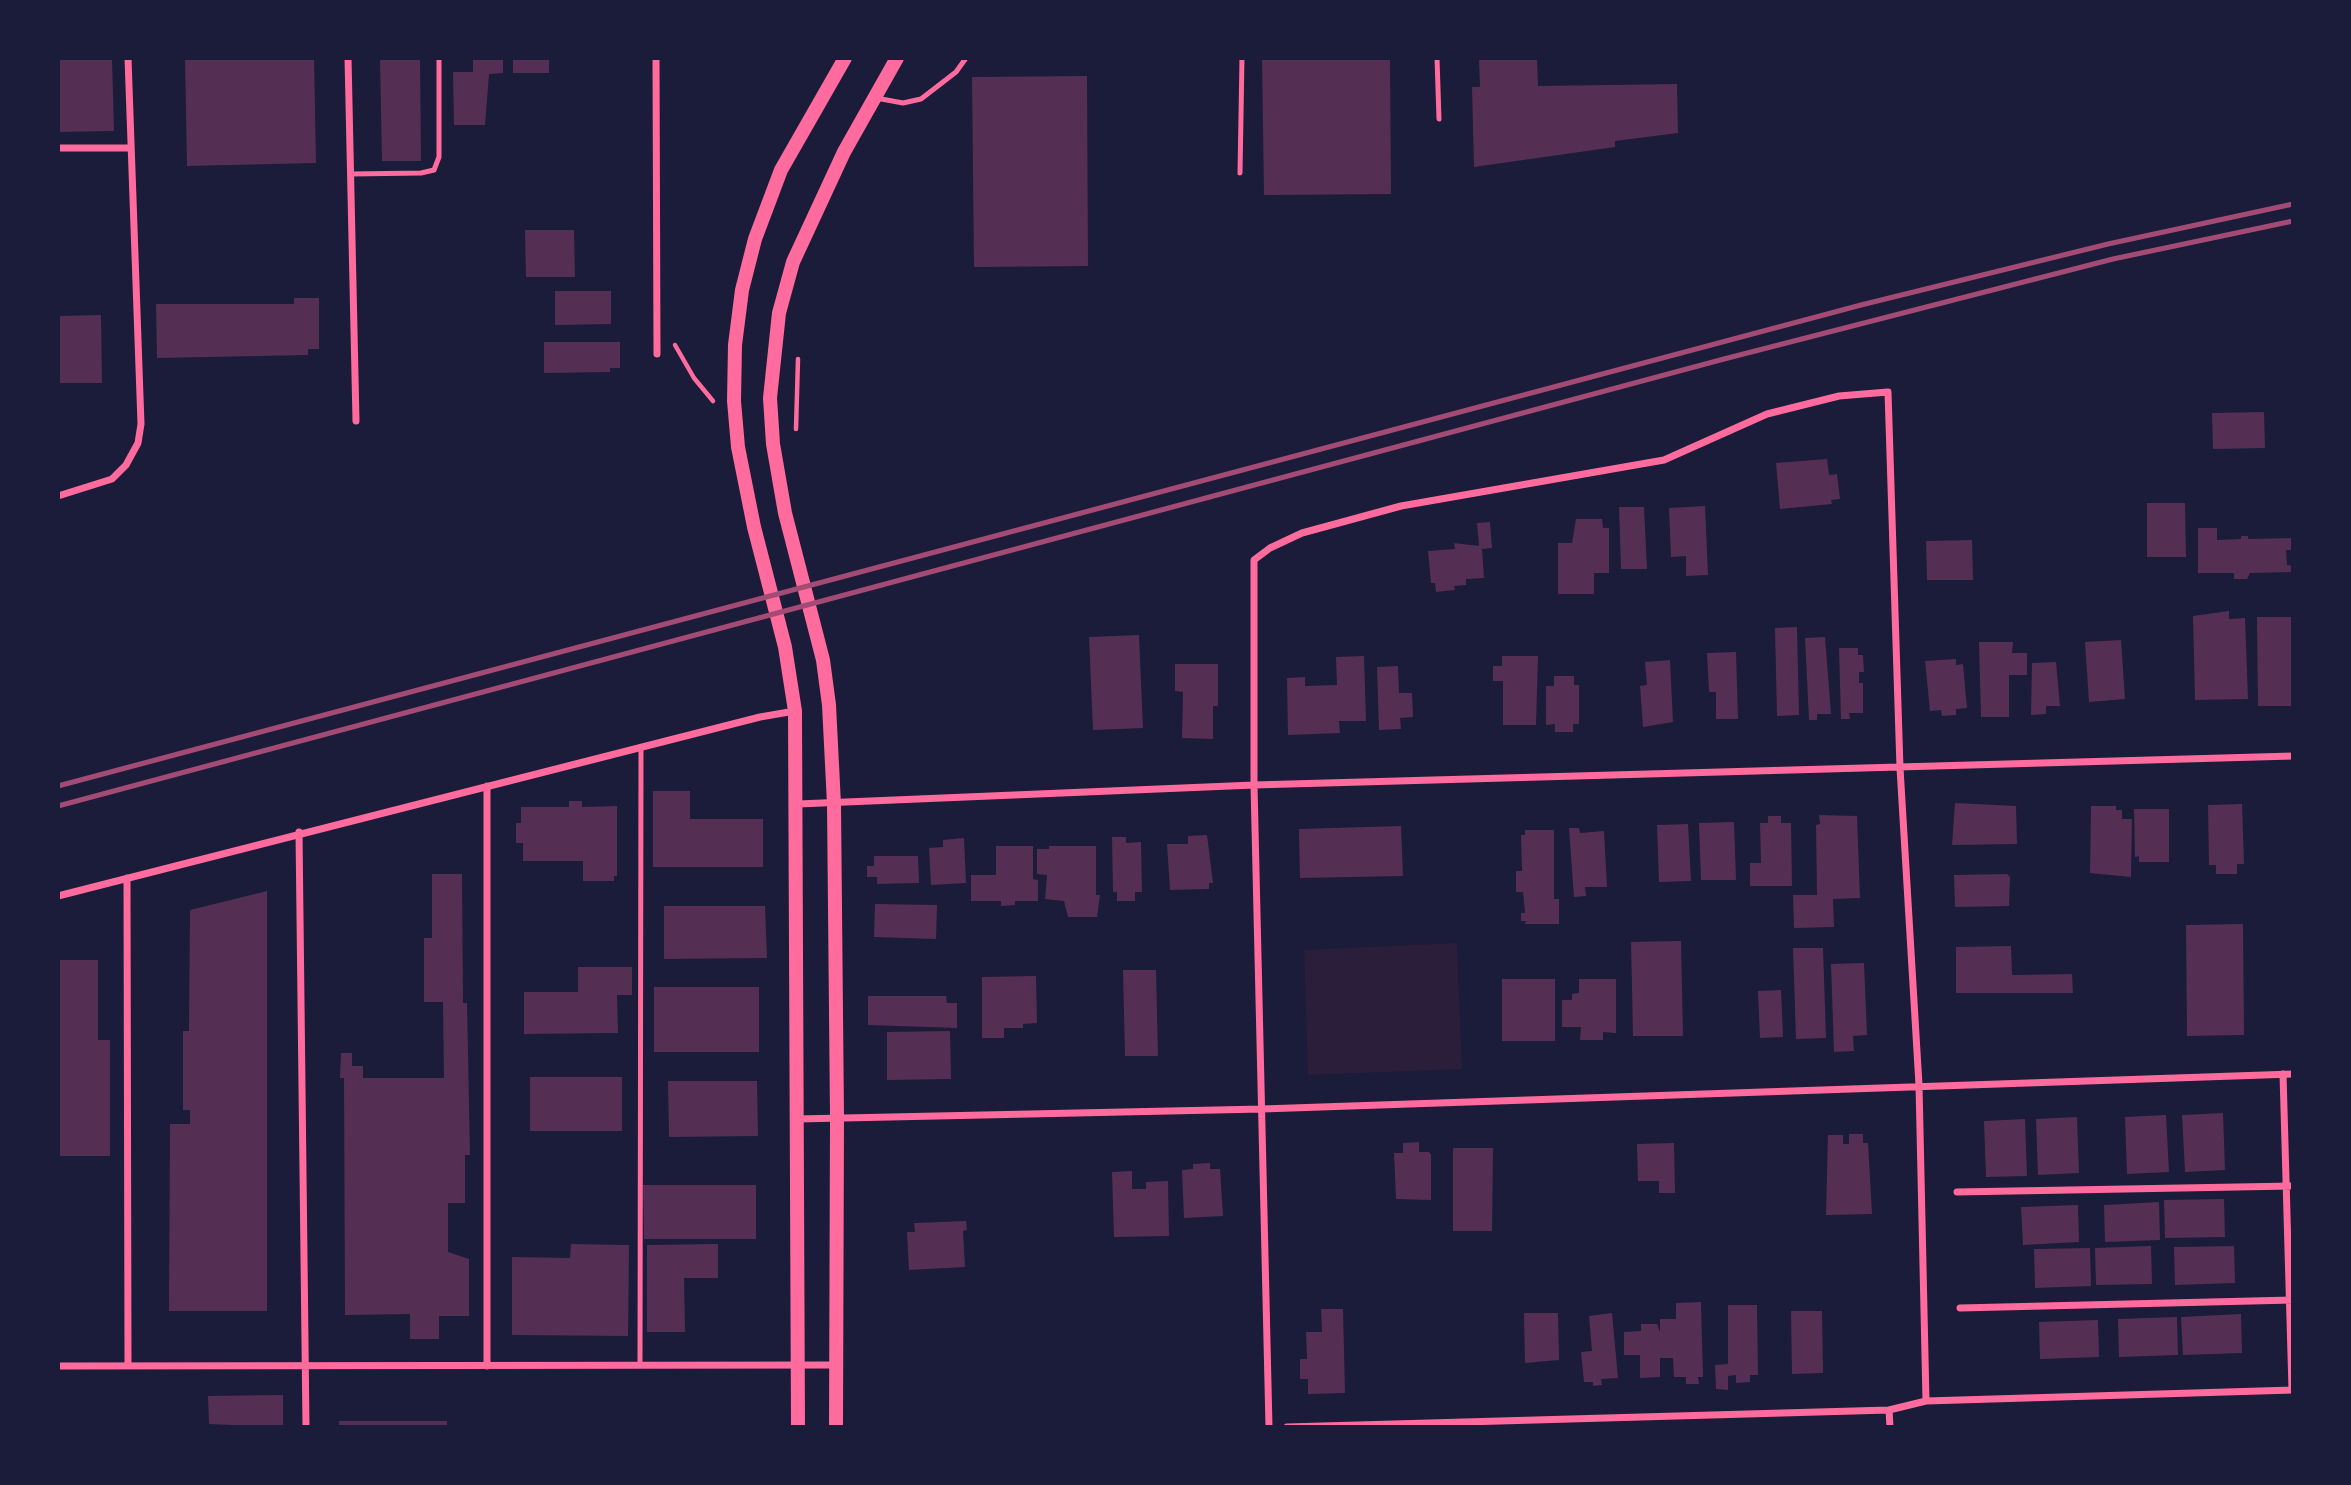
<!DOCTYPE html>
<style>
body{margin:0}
#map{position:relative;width:2351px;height:1485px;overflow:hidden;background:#1b1b3a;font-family:"Asap Condensed",sans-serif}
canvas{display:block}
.frame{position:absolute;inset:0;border:60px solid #1b1b3a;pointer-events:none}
</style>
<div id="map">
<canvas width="2351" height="1485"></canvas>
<div class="frame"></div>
</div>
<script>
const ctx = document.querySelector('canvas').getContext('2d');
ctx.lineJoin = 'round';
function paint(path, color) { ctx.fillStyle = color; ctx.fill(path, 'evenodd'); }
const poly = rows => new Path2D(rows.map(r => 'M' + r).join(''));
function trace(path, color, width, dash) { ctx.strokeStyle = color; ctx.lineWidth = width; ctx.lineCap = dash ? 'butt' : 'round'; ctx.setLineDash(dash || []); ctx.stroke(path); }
paint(poly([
 [1457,943,1462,1069,1308,1075,1304,950]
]), '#2a1e3b');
paint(poly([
 [58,58,112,58,114,131,58,132],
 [185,58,314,58,316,163,187,166],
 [380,58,420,58,421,161,382,161],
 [473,58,503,58,503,73,489,74,485,125,454,125,453,72,473,72],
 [513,58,549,58,549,73,513,73],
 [1262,58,1390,58,1391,194,1264,195],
 [1479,58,1537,58,1538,86,1677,84,1678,133,1615,141,1615,147,1474,167,1472,87,1480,87],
 [1087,76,1088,266,974,267,972,77],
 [525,230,574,230,575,277,526,277],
 [555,291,611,291,611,324,555,325],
 [294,298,319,298,319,349,308,349,308,355,157,358,156,304,294,304],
 [101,315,102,383,58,383,58,316],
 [544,342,620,342,620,368,610,368,610,372,544,373],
 [2264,412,2265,448,2213,449,2212,413],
 [1827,459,1829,475,1837,474,1840,499,1831,500,1832,504,1780,509,1776,463],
 [2147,503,2185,503,2186,557,2147,557],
 [1705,506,1708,575,1686,576,1686,556,1671,557,1669,508],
 [1619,507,1644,507,1647,569,1621,569],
 [1576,519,1602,519,1603,528,1609,528,1609,573,1594,573,1594,594,1558,594,1558,543,1572,543],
 [1490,522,1492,548,1482,549,1484,578,1466,579,1466,585,1454,586,1455,590,1436,592,1435,583,1431,583,1428,551,1455,549,1454,543,1479,546,1477,523],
 [2198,528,2217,528,2217,540,2241,539,2241,536,2248,536,2248,539,2292,538,2292,550,2286,550,2287,565,2293,566,2293,572,2250,573,2247,579,2234,579,2234,573,2198,573],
 [1972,540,1973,580,1927,580,1926,541],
 [2229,611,2229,619,2245,618,2248,699,2195,700,2193,616],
 [2257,617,2293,617,2293,706,2258,706],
 [1797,627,1799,715,1777,716,1775,628],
 [1139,635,1143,728,1093,730,1089,637],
 [1825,637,1831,714,1817,714,1817,720,1809,720,1805,638],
 [2121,640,2125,699,2089,702,2085,642],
 [1979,642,2013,642,2012,653,2027,653,2027,675,2009,675,2009,717,1981,717],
 [1839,648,1858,648,1858,655,1863,655,1864,672,1859,672,1859,683,1863,683,1863,713,1849,713,1850,719,1841,719],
 [1736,652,1738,719,1716,719,1716,692,1709,692,1707,653],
 [1364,656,1366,721,1339,721,1340,733,1288,735,1287,678,1305,677,1305,686,1337,685,1336,657],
 [1502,656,1538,656,1536,725,1503,725,1503,681,1493,681,1493,666,1502,666],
 [1956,659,1956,665,1963,664,1967,708,1956,709,1956,715,1942,716,1941,710,1930,711,1925,661],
 [1670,660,1673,722,1643,727,1640,686,1647,685,1645,662],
 [2056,662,2060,706,2046,706,2046,714,2031,715,2032,663],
 [1175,664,1218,664,1218,706,1213,706,1213,739,1182,738,1183,692,1175,691],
 [1398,666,1399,693,1412,693,1413,717,1400,718,1401,729,1379,730,1377,667],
 [1554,676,1574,676,1574,685,1579,685,1579,724,1573,724,1573,732,1555,732,1555,724,1546,725,1546,686,1554,686],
 [653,791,690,791,690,819,763,819,763,867,653,867],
 [569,801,582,801,582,807,617,806,617,876,614,876,614,881,583,881,583,861,523,861,523,843,516,843,516,823,521,823,521,807,569,807],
 [1955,803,2016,806,2017,844,1952,845],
 [2242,804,2244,864,2237,864,2237,874,2216,874,2216,865,2209,865,2208,805],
 [2091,806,2116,806,2116,810,2122,810,2122,819,2132,819,2131,877,2090,873],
 [2134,809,2169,809,2169,862,2139,862,2139,856,2135,857],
 [1819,815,1857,816,1860,898,1833,899,1834,927,1794,928,1793,895,1817,895,1816,825,1820,824],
 [1768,816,1781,816,1781,823,1791,823,1792,886,1750,886,1750,863,1761,863,1760,823,1768,823],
 [1734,822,1736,880,1701,880,1699,823],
 [1688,824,1691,881,1659,882,1657,825],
 [1401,826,1403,876,1300,878,1299,829],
 [1569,828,1579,828,1580,833,1604,831,1607,887,1585,887,1586,896,1574,897],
 [1525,830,1554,830,1554,899,1559,899,1559,924,1525,924,1526,921,1521,921,1521,913,1525,913,1523,892,1516,892,1516,871,1522,871,1521,835,1525,835],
 [1207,835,1213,883,1209,883,1209,889,1170,890,1167,844,1188,844,1188,836],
 [1112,837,1126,837,1126,843,1141,842,1142,892,1135,892,1135,901,1117,901,1117,892,1113,892],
 [964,838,966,883,931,885,929,848,943,847,943,840],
 [996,846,1033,846,1033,879,1038,880,1038,901,1015,901,1015,905,1001,906,1001,901,971,901,971,875,996,875],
 [1049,846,1096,846,1096,895,1100,895,1097,917,1068,917,1064,901,1045,899,1047,875,1037,874,1037,849,1049,849],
 [874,856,918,856,919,883,877,884,877,877,867,877,867,866,874,866],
 [432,874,462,874,463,1003,467,1003,470,1155,465,1155,465,1203,448,1203,448,1252,469,1259,469,1316,439,1316,439,1339,410,1339,410,1314,345,1315,344,1078,340,1078,341,1053,352,1053,352,1066,363,1066,363,1078,444,1078,443,1002,424,1002,424,938,432,938],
 [2007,874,2010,877,2009,906,1955,907,1954,875],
 [267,891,267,1311,169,1311,170,1124,190,1124,190,1110,183,1110,183,1031,189,1031,190,910],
 [875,904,937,905,936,939,874,937],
 [664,906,765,906,767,958,664,959],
 [2243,924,2244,1035,2187,1036,2186,925],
 [1681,941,1683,1036,1633,1036,1631,942],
 [2011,946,2012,975,2072,974,2073,993,1956,993,1956,947],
 [1793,948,1823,948,1826,1038,1796,1039],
 [59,960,98,960,98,1040,110,1040,110,1156,58,1156],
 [1864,963,1867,1035,1853,1036,1854,1051,1834,1052,1831,964],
 [578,967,632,967,632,995,617,995,618,1033,524,1034,524,992,578,992],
 [1123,970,1156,970,1158,1056,1125,1056],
 [1036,976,1037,1023,1023,1024,1023,1028,1004,1028,1004,1038,982,1038,982,977],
 [1502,979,1555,979,1555,1041,1502,1041],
 [1579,979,1616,979,1616,1033,1603,1032,1603,1040,1580,1040,1581,1027,1562,1027,1562,1000,1572,1000,1572,994,1579,993],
 [654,987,759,987,759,1052,654,1052],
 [1781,990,1783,1037,1760,1038,1758,991],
 [868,996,946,996,947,1003,957,1003,957,1028,868,1025],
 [950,1031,951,1079,887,1080,887,1032],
 [530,1077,622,1077,622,1131,530,1131],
 [668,1081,757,1081,758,1136,669,1137],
 [2223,1113,2225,1170,2185,1172,2182,1115],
 [2166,1115,2169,1172,2127,1174,2125,1117],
 [2077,1117,2079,1173,2038,1175,2036,1119],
 [2025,1119,2027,1176,1986,1177,1984,1121],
 [1849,1134,1863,1134,1863,1143,1868,1143,1872,1214,1826,1215,1828,1135,1843,1135,1843,1144,1849,1144],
 [1419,1142,1419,1152,1429,1152,1431,1155,1431,1200,1396,1199,1394,1153,1403,1153,1403,1143],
 [1674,1143,1675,1193,1659,1193,1659,1181,1638,1181,1637,1144],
 [1453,1148,1493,1148,1492,1231,1453,1231],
 [1210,1163,1210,1169,1220,1169,1223,1216,1184,1218,1182,1170,1193,1169,1193,1164],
 [1132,1171,1132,1189,1146,1189,1146,1182,1168,1181,1169,1236,1114,1237,1112,1172],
 [643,1185,756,1185,756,1239,644,1239],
 [2224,1199,2225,1237,2165,1238,2164,1200],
 [2159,1202,2160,1240,2105,1242,2104,1205],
 [2078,1205,2079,1242,2023,1245,2021,1207],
 [966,1221,967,1230,963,1231,965,1267,909,1270,907,1232,915,1232,914,1223],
 [571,1244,629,1245,628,1336,512,1335,512,1257,570,1258],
 [716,1244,718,1244,718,1278,684,1278,685,1332,647,1332,647,1245],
 [2151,1246,2152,1284,2096,1285,2095,1248],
 [2234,1246,2235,1283,2175,1285,2174,1247],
 [2090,1248,2091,1286,2035,1288,2034,1249],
 [1701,1302,1703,1377,1698,1377,1699,1384,1686,1384,1686,1377,1674,1377,1673,1358,1660,1358,1660,1377,1640,1378,1640,1355,1624,1355,1624,1332,1641,1331,1641,1324,1657,1324,1660,1332,1660,1319,1676,1319,1676,1303],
 [1728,1305,1757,1305,1758,1375,1750,1375,1750,1382,1736,1383,1736,1375,1728,1376,1728,1390,1716,1389,1715,1365,1728,1364],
 [1321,1309,1343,1309,1345,1393,1308,1394,1308,1379,1300,1379,1300,1359,1307,1359,1306,1332,1322,1332],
 [1791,1311,1822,1311,1823,1373,1792,1374],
 [1524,1313,1558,1313,1559,1360,1525,1363],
 [1612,1313,1618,1378,1601,1379,1602,1385,1593,1386,1593,1382,1584,1382,1581,1352,1592,1351,1589,1316],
 [2241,1314,2242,1353,2183,1355,2181,1317],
 [2177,1317,2178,1355,2119,1357,2118,1319],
 [2098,1320,2099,1357,2040,1359,2039,1322],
 [283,1395,283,1427,209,1424,208,1396],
 [339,1421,447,1421,447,1427,339,1427],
 [456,1425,507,1425,507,1427,456,1427]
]), '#542f53');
trace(poly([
 [675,345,694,378,713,401],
 [796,429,798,359]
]), '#ff6b9d', 4.5);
trace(poly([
 [1437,58,1439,119],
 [876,98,903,103,921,99,956,72,966,58],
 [1240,173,1242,58],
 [351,174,421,173,434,170,439,157,439,58],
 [640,1365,641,748]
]), '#ff6b9d', 5);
trace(poly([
 [348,58,356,421],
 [656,58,657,354],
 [58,148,129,148],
 [58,496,112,479,126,465,138,443,141,424,128,58],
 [798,804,1254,785,2293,756],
 [299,832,306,1427],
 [127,878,128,1366],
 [58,896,760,717,795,711],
 [2283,1074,2292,1390],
 [797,1119,1262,1109,2293,1074],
 [1957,1192,2293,1186],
 [1960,1308,2293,1300],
 [58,1366,835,1365],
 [487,1366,487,786],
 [1889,1410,1890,1427],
 [1269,1427,1254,785,1254,560,1270,548,1302,533,1401,506,1664,460,1767,414,1839,396,1888,392,1900,768,1919,1085,1926,1401],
 [1287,1427,1889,1410,1926,1401,2293,1390]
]), '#ff6b9d', 7);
trace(poly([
 [798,1427,795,711,785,647,754,527,738,447,734,401,735,345,742,290,755,239,781,170,845,58],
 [836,1427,837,1117,834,804,829,705,823,660,785,513,773,444,770,398,779,313,793,262,844,152,897,58]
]), '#ff6b9d', 14);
trace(poly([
 [58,786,1861,305,2108,244,2293,204],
 [58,806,1724,359,2113,259,2293,221]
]), '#a44b75', 5);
</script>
